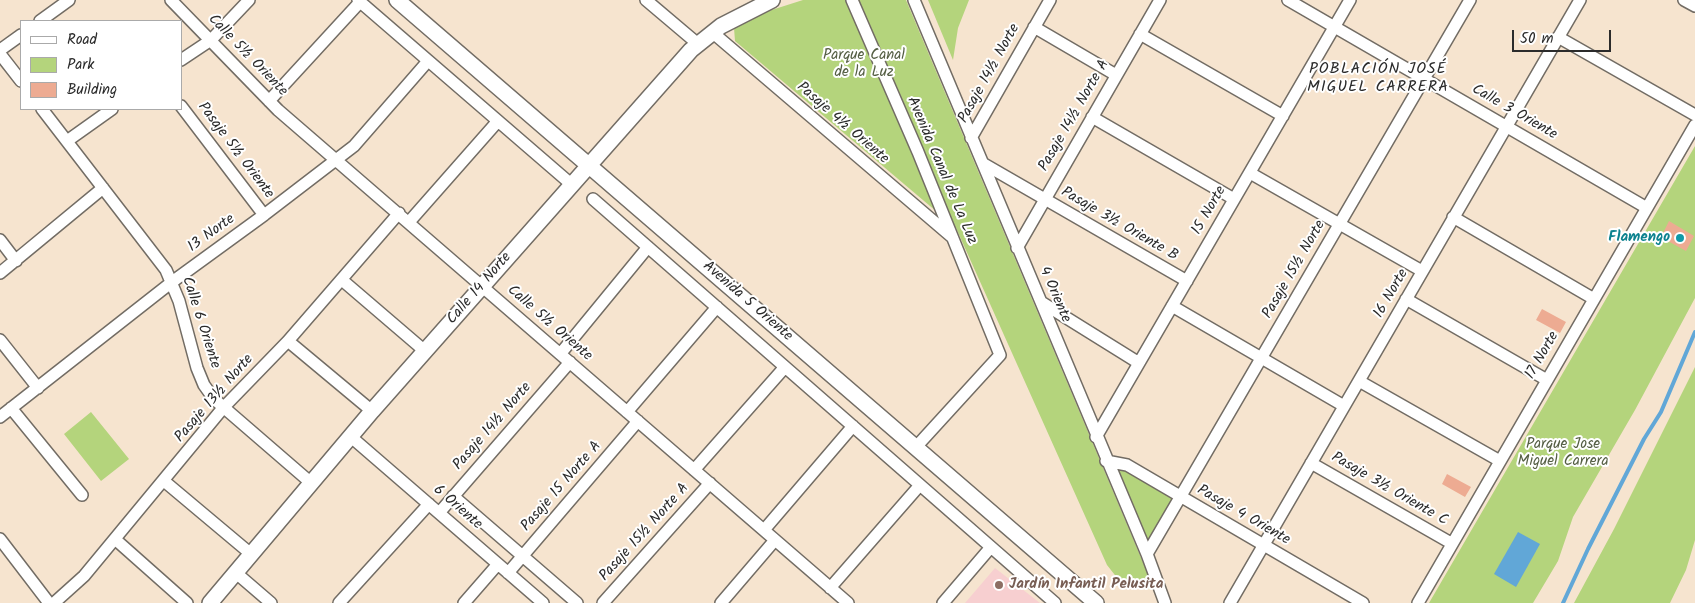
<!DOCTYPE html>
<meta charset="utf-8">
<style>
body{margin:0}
#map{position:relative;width:1695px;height:603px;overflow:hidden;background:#f6e4cf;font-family:Kalam,sans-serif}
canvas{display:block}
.legend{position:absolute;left:20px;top:20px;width:162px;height:90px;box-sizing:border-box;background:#fff;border:1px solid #aaa;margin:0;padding:6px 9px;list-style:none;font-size:15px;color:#2b2b2b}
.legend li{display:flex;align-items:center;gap:10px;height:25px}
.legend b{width:25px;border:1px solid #aaa}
.scale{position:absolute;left:1512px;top:30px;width:99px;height:22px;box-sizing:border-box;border:2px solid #2b2b2b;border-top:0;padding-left:6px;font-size:15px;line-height:18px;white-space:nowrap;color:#2b2b2b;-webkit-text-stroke:4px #fff;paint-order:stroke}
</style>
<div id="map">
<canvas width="1695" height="603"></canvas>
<ul class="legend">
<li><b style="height:6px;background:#fff"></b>Road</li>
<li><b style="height:14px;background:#b4d47c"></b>Park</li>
<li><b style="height:14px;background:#edab92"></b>Building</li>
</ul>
<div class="scale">50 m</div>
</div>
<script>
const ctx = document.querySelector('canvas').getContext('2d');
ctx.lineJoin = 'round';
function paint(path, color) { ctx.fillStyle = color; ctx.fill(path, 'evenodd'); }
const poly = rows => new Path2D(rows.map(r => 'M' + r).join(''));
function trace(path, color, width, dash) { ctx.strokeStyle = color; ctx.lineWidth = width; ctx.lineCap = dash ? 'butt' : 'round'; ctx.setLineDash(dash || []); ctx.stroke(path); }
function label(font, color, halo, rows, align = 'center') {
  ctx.font = font + ' Kalam,sans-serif'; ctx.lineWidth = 4; ctx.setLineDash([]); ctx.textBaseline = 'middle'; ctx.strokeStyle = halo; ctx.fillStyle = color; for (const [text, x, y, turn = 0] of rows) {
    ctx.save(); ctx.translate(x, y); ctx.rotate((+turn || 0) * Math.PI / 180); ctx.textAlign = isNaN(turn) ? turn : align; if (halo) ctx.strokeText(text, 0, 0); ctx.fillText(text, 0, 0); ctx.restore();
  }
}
paint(poly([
 [995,568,1040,603,965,603]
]), '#f7cfd0');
paint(poly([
 [803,0,906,0,1150,579,1150,589,1125,584,1118,579,1107,565,956,228,735,41,734,28,759,14],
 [928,0,969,0,958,28,953,60],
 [1695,146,1695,298,1635,410,1573,517,1558,561,1533,603,1429,603],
 [1695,367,1695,540,1686,570,1670,603,1574,603,1614,529],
 [91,412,129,459,101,481,64,434],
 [1120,468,1172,497,1173,501,1150,541,1147,542,1117,472]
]), '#b4d47c');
paint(poly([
 [1518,532,1540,544,1516,587,1494,574]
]), '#61a7d7');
trace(poly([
 [1563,603,1588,549,1644,439,1661,412,1695,332]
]), '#61a7d7', 4);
paint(poly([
 [1669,221,1694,236,1686,251,1666,240,1668,236,1663,233],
 [1542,309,1566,322,1560,333,1536,320],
 [1447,474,1471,487,1465,497,1442,484]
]), '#edab92');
const street = poly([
 [171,0,278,110,848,603],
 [358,0,571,184],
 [646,0,698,44],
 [852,0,918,152,1000,355,916,447],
 [914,0,1147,554,1165,603],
 [1288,0,1647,208],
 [1684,0,1695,6],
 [40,21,69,0],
 [1034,27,1116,75],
 [712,32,952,237],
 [1140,34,1283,116],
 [1558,37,1695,115],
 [0,50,21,35],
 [0,54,21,81],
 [181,60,211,40,249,0],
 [269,101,360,2],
 [181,106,264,215],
 [42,109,166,270,179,301,197,368,204,385,214,399,310,482],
 [1092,117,1234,199],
 [971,138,1050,0],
 [67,141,112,109],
 [984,164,1187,281],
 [1250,173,1422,271],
 [593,199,1055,603],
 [1453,217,1594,299],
 [409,222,498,121],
 [0,240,16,261],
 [1017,248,1160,0],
 [0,273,103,188],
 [342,280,426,352],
 [1406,299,1547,380],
 [1041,302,1139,363],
 [1172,306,1344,406],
 [0,340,38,388],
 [288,341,372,411],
 [561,353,648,247],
 [1359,381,1500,461],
 [11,408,82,495],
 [627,412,717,307],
 [0,417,172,282,264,215,354,146,428,61],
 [350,436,543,603],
 [1096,437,1350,0],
 [1106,461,1127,465,1363,603],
 [1311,463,1451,543],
 [694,470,785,367],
 [164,481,251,554],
 [453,496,577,603],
 [439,513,570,362],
 [764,530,853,426],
 [0,539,49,603],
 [116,540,187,603],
 [1147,554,1470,0],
 [235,572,271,603],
 [508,573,638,421],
 [830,588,920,485],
 [54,603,84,576,223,408,288,341,399,213],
 [339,603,429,504],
 [464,603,498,564],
 [603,603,710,483],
 [721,603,775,540],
 [943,603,991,547],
 [1230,603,1580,0],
 [1418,603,1695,125]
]);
const secondary = poly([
 [397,0,1096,603],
 [210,603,372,411,691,50,721,26,772,0]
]);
trace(street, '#726c64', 14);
trace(secondary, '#726c64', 18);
trace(street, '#fff', 11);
trace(secondary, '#fff', 15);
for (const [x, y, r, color] of [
 [1680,238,5,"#0f9aa8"],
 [999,585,5,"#8d6e63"]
]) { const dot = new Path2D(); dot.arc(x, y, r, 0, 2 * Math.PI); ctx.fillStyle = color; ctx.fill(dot); trace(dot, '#fff', 2); }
label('15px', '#2b2b2b', '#fff', [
 ["Calle 5½ Oriente",247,56,46],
 ["Pasaje 14½ Norte",990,74,-61],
 ["Calle 3 Oriente",1514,113,30],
 ["Pasaje 14½ Norte A",1075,116,-60],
 ["Pasaje 4½ Oriente",842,124,41],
 ["Pasaje 5½ Oriente",235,151,53],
 ["Avenida Canal de La Luz",941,171,67],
 ["15 Norte",1210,211,-60],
 ["Pasaje 3½ Oriente B",1119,225,30],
 ["13 Norte",212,234,-36],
 ["Pasaje 15½ Norte",1295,270,-60],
 ["Calle 14 Norte",480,289,-49],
 ["16 Norte",1392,294,-60],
 ["4 Oriente",1054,295,67],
 ["Avenida 5 Oriente",747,302,41],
 ["Calle 6 Oriente",200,323,72],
 ["Calle 5½ Oriente",549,324,41],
 ["17 Norte",1543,356,-60],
 ["Pasaje 13½ Norte",215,399,-49],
 ["Pasaje 14½ Norte",493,427,-49],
 ["Pasaje 15 Norte A",562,487,-49],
 ["Pasaje 3½ Oriente C",1389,490,30],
 ["6 Oriente",457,508,41],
 ["Pasaje 4 Oriente",1243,516,30],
 ["Pasaje 15½ Norte A",645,533,-48]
]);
label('15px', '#545e43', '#fff', [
 ["Parque Canal",864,56],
 ["de la Luz",864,73],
 ["Parque Jose",1563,445],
 ["Miguel Carrera",1563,462]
]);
label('bold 15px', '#0d838f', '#fff', [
 ["Flamengo",1670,238]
], 'right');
label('bold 15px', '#785e54', '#fff', [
 ["Jardín Infantil Pelusita",1009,585]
], 'left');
ctx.letterSpacing = '1px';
label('16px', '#2b2b2b', '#fff', [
 ["POBLACIÓN JOSÉ",1378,70],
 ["MIGUEL CARRERA",1378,88]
]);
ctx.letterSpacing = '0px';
</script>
